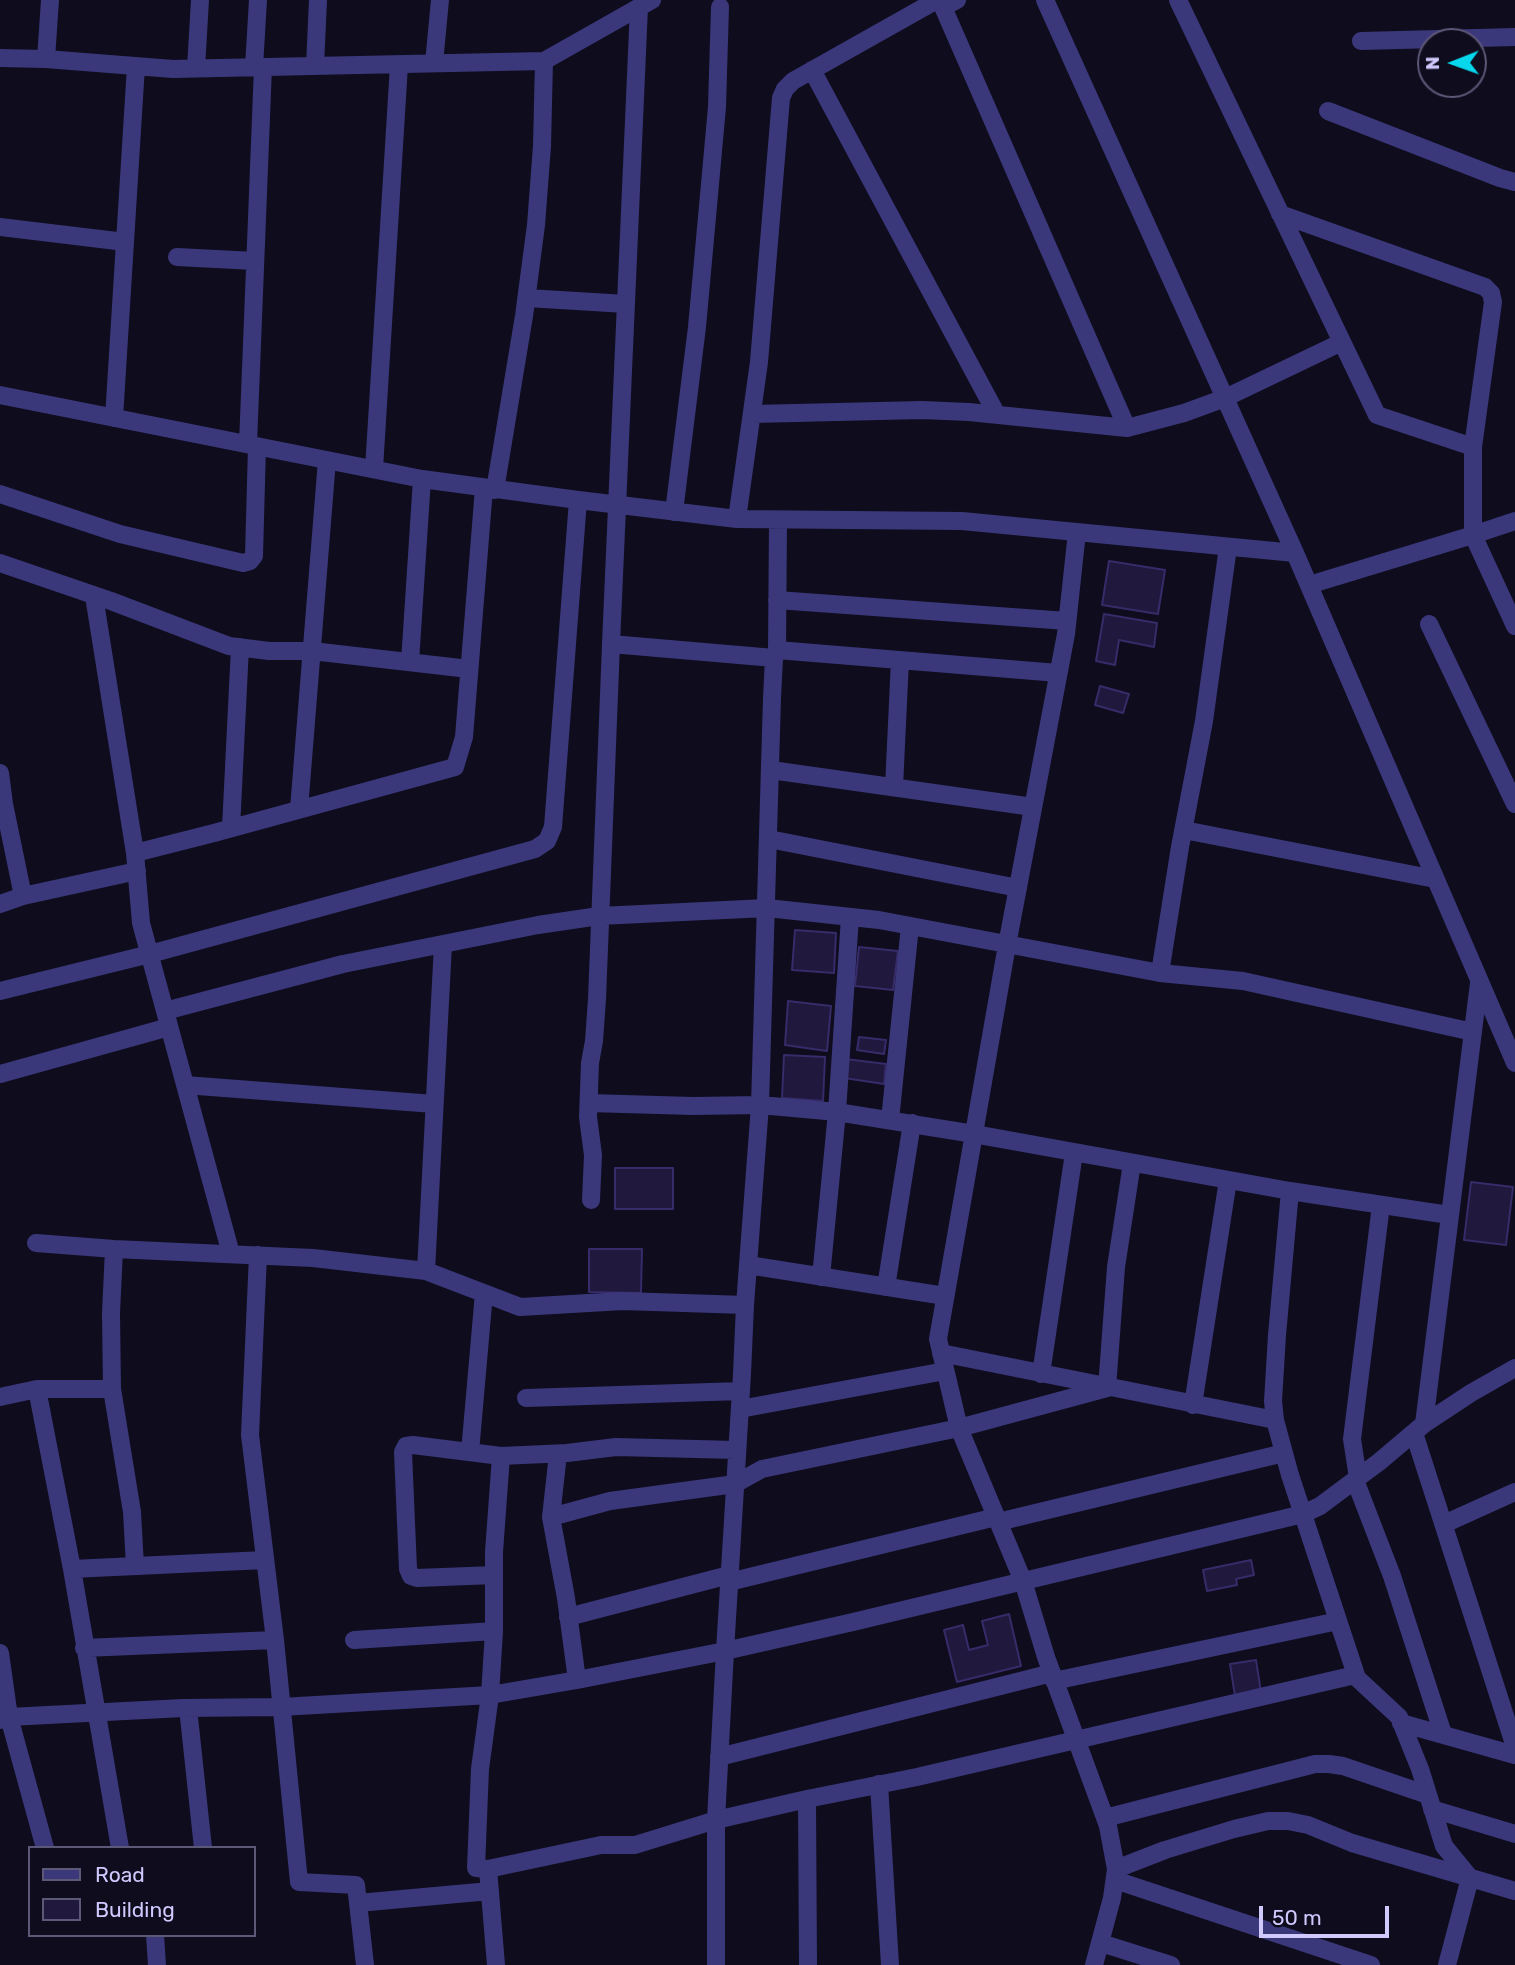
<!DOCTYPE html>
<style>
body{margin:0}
#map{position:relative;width:1515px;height:1965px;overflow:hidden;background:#0f0c1d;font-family:Rubik,sans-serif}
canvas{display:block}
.legend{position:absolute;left:28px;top:1846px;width:228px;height:91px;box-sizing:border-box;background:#0f0c1d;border:2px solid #5c5877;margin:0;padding:9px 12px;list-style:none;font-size:21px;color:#cfc9fe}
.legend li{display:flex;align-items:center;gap:14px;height:35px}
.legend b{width:35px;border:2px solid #5c5877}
.north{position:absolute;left:1417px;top:28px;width:70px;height:70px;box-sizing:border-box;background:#0f0c1d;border:2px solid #5c5877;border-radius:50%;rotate:269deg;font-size:19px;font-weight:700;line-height:28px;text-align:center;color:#cfc9fe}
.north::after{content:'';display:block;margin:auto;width:24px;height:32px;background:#06d7ed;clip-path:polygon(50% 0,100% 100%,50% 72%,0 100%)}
.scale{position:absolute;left:1259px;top:1906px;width:130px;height:32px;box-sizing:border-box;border:4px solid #cfc9fe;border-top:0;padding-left:9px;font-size:21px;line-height:24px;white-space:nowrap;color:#cfc9fe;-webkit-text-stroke:5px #0f0c1d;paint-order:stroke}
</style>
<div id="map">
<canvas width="1515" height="1965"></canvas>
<ul class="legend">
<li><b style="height:9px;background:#3a387b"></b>Road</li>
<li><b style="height:19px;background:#20193d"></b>Building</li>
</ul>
<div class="north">N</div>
<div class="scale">50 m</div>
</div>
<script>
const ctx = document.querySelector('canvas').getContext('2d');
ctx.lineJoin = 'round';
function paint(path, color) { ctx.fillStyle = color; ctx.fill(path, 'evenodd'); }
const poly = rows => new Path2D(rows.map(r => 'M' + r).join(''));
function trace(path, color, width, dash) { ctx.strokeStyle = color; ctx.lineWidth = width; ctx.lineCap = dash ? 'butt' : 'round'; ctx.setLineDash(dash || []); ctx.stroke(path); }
const building = poly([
 [1109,561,1165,570,1158,614,1102,605,1109,561],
 [1104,614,1157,623,1154,647,1119,640,1115,665,1096,661,1104,614],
 [1100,686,1129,694,1123,713,1095,705,1100,686],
 [795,930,836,933,834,973,792,970,795,930],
 [859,947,898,951,893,990,855,986,859,947],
 [788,1001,831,1006,827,1051,785,1045,788,1001],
 [859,1037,886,1040,884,1054,857,1050,859,1037],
 [784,1055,825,1057,823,1101,782,1098,784,1055],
 [846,1059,886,1064,884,1084,844,1078,846,1059],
 [615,1168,673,1168,673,1209,615,1209,615,1168],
 [1471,1182,1513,1187,1506,1245,1464,1240,1471,1182],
 [589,1249,642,1249,641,1293,589,1292,589,1249],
 [1251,1560,1254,1575,1236,1579,1237,1585,1207,1591,1203,1570,1251,1560],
 [1009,1614,1021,1666,957,1682,944,1630,963,1625,969,1650,988,1645,982,1621,1009,1614],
 [1256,1660,1261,1692,1235,1696,1230,1664,1256,1660]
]);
paint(building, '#20193d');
trace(building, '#372b69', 2);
trace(poly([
 [957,0,943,7,1127,428,1184,413,1225,398,1342,342,1377,415,1473,447,1473,535,1515,626],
 [1045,0,1295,553,1515,1063],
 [1178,0,1342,342],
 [1361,41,1515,37],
 [0,58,46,59,173,69,544,61,652,0],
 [46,59,50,0],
 [434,63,440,0],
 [315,66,318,0],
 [254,67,258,0],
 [196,68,200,0],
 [812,70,997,415],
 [1328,111,1500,178,1515,182],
 [1280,214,1485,287,1491,293,1493,302,1473,447],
 [0,227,125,242],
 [177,257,255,261],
 [527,298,626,304],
 [0,395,422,479,578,500,737,519,962,521,1295,553],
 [752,414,922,410,969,412,1127,428],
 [114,418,136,66],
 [248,444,263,67],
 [374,469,399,65],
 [495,490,524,316,536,225,542,146,544,61],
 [0,494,120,534,243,563,250,561,254,556,257,446],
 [674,512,697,327,717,107,720,7],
 [737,519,759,362,781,98,785,89,793,81,937,0],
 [1077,532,1066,634,1007,945,938,1339,959,1428,1023,1581,1046,1657,1108,1826,1116,1869,1112,1898,1094,1965],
 [0,563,111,601,229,646,269,651,312,651,469,669],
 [1309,585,1473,535,1515,521],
 [94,596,135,853,141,923,165,1011,343,964,538,925,599,916,767,908,879,920,1160,973,1243,981,1473,1032],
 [777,600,1067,621],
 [1429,624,1515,804],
 [611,644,774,658],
 [777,650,1058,673],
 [410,662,422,479],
 [771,770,1033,807],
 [0,773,4,804,23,896,0,904],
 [894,787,900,660],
 [299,809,327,460],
 [231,828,240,647],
 [1184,830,1435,879],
 [769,839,1018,888],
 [135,853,214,833,455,767,464,737,484,488],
 [23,896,137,871],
 [1160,973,1180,847,1204,721,1228,547],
 [0,991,150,954,535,849,547,841,553,827,578,500],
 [165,1011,231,1254],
 [0,1074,169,1027],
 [185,1085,434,1104],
 [589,1103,693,1106,760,1105,837,1112,974,1134,1290,1191],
 [890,1120,910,926],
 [591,1200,593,1155,588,1117,590,1063,594,1041,597,999,611,644,639,7],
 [36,1243,114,1249,313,1258,426,1271,520,1307,623,1301,745,1305],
 [114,1249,111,1313,112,1389,132,1512,135,1566],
 [258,1255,250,1435,275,1640,299,1882,356,1885,365,1965],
 [748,1265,945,1296],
 [426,1271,443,944],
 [821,1277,837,1112,850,917],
 [886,1287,912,1123],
 [941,1353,1275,1420],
 [1041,1374,1074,1153],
 [37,1389,72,1569,120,1848],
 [0,1397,37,1389,112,1389],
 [526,1398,741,1391],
 [1193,1405,1228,1180],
 [740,1409,945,1371],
 [1424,1424,1479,983],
 [1414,1433,1515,1747],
 [470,1452,484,1293],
 [558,1454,551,1517,566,1598,577,1680],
 [1358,1478,1352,1439,1381,1205],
 [1355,1480,1392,1576,1443,1734],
 [551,1517,610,1501,735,1484,762,1469,959,1428,1107,1388,1116,1267,1132,1163],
 [998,1522,1284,1453],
 [1444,1524,1515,1492],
 [72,1569,265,1560],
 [494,1575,417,1578,411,1576,408,1569,403,1452,406,1446,413,1445,501,1456,567,1453,616,1447,736,1450],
 [729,1582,996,1517],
 [568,1617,729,1575],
 [354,1640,494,1631],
 [84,1648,275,1640],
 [0,1653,9,1717,0,1720],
 [1054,1681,1338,1621],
 [188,1708,203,1848],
 [1401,1723,1515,1755],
 [719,1757,1052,1673],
 [879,1784,890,1965],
 [807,1799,808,1965],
 [1432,1809,1515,1834],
 [1105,1818,1315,1764,1329,1764,1343,1766,1428,1795],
 [45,1848,9,1717,183,1708,281,1707,490,1695,577,1680,725,1651,853,1622,1303,1514,1320,1506,1379,1462,1424,1424,1471,1393,1515,1368],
 [488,1869,601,1845,635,1845,716,1820,807,1799,917,1777,1355,1675],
 [1116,1869,1165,1850,1234,1829,1268,1821,1288,1821,1308,1825,1352,1843,1515,1891],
 [1115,1880,1371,1965],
 [358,1903,490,1891],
 [155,1935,157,1965],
 [1101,1943,1171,1965],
 [496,1965,488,1869,476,1868,480,1769,490,1695,494,1631,494,1552,501,1456],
 [716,1965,716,1820,725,1651,742,1374,745,1305,760,1105,772,698,774,658,777,650,778,520],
 [1447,1965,1470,1878,1444,1846,1420,1769,1399,1717,1357,1678,1290,1475,1275,1420,1273,1401,1277,1335,1290,1191,1449,1215]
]), '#3a387b', 18);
</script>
